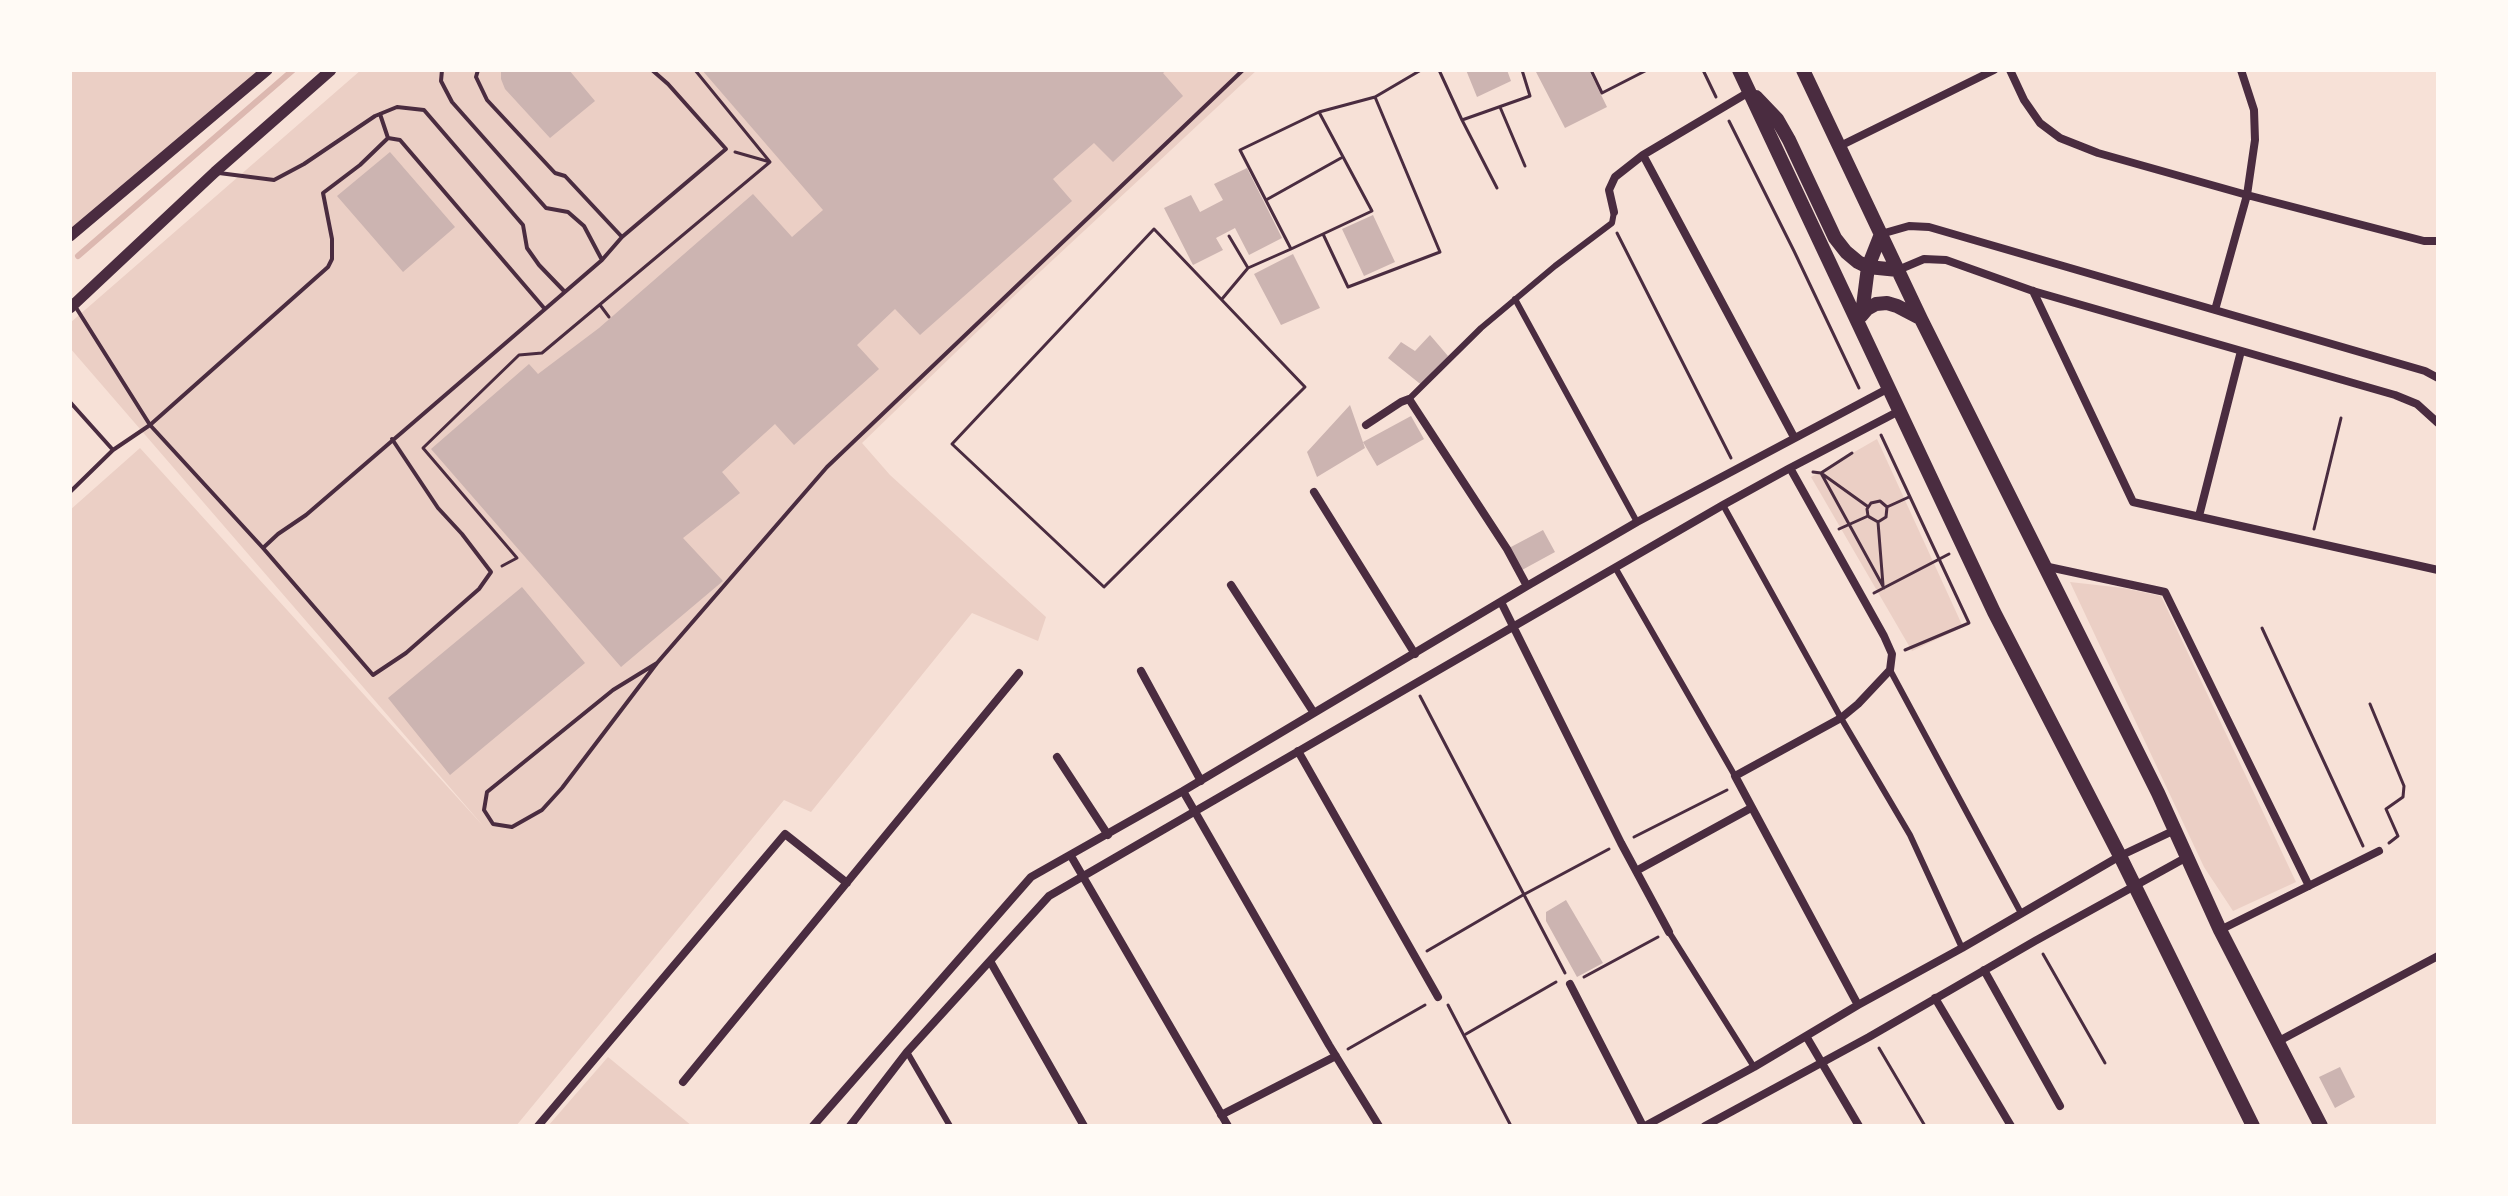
<!DOCTYPE html>
<style>
body{margin:0}
#map{position:relative;width:2508px;height:1196px;overflow:hidden;background:#f7e1d7;font-family:Helvetica,sans-serif}
canvas{display:block}
.frame{position:absolute;inset:0;border:72px solid #fffaf5;pointer-events:none}
</style>
<div id="map">
<canvas width="2508" height="1196"></canvas>
<div class="frame"></div>
</div>
<script>
const ctx = document.querySelector('canvas').getContext('2d');
ctx.lineJoin = 'round';
function paint(path, color) { ctx.fillStyle = color; ctx.fill(path, 'evenodd'); }
const poly = rows => new Path2D(rows.map(r => 'M' + r).join(''));
function trace(path, color, width, dash) { ctx.strokeStyle = color; ctx.lineWidth = width; ctx.lineCap = dash ? 'butt' : 'round'; ctx.setLineDash(dash || []); ctx.stroke(path); }
paint(poly([
 [70,70,267,70,70,236],
 [361,70,1257,70,1013,297,862,443,890,475,1046,617,1038,641,972,613,811,812,784,800,516,1126,70,1126,70,510,140,448,485,828,70,348,70,323],
 [1877,439,1963,627,1912,651,1811,477],
 [2070,582,2123,588,2161,596,2296,882,2233,911,2204,867],
 [608,1057,692,1126,548,1126]
]), '#ebcfc5');
trace(poly([
 [78,256,293,70]
]), '#dcb8b0', 6);
paint(poly([
 [501,70,569,70,595,101,550,138,505,89,501,79],
 [702,70,1167,70,1163,73,1183,96,1113,162,1094,143,1053,179,1072,201,920,335,895,309,857,345,879,369,794,445,775,424,722,472,740,493,683,538,723,581,621,667,431,449,529,364,538,374,599,328,753,194,792,237,823,210],
 [1466,70,1507,70,1511,81,1477,97],
 [1535,70,1589,70,1607,107,1565,128],
 [390,152,455,227,403,272,337,196],
 [1247,168,1282,238,1249,255,1235,228,1216,238,1223,250,1193,265,1164,208,1191,195,1200,212,1223,200,1214,184],
 [1373,215,1395,262,1364,276,1342,229],
 [1293,254,1320,308,1281,325,1254,274],
 [1430,335,1448,356,1424,387,1388,358,1401,342,1415,351],
 [1350,405,1365,448,1317,477,1307,452],
 [1411,416,1424,439,1377,466,1363,442],
 [1543,530,1555,552,1522,570,1509,548],
 [522,587,585,663,450,775,388,698],
 [1566,900,1603,963,1577,977,1546,921,1546,912],
 [2340,1067,2355,1097,2335,1108,2319,1077]
]), '#ccb4b1');
trace(poly([
 [1439,70,1462,120,1530,96,1522,70],
 [1591,70,1602,93,1647,70],
 [1703,70,1716,97],
 [1500,107,1525,166],
 [1319,112,1240,150,1291,249,1372,211,1319,112,1375,97,1421,70],
 [1462,120,1497,188],
 [1729,121,1794,251,1859,388],
 [735,152,770,162],
 [1266,200,1341,158],
 [1154,229,1305,387,1104,587,952,444,1154,229],
 [1617,233,1731,458],
 [1323,234,1348,287,1440,252,1375,97],
 [1229,236,1248,268,1291,249],
 [1222,299,1248,268],
 [600,305,609,317],
 [1881,435,1969,623,1905,650],
 [1852,453,1821,473,1884,588],
 [1813,472,1821,473,1867,506],
 [1887,507,1909,497],
 [1869,517,1878,522,1868,516,1867,509,1871,503,1880,501,1887,507,1886,517,1878,522,1883,585],
 [1839,529,1868,516],
 [2314,529,2341,418],
 [502,566,517,558,423,448,519,355,542,353,770,162,695,70],
 [1874,593,1949,554],
 [2262,628,2363,846],
 [1420,696,1565,973],
 [2370,704,2404,786,2403,797,2386,809,2398,836,2389,843],
 [1634,837,1727,790],
 [1427,951,1523,895,1609,849],
 [2043,954,2105,1063],
 [1584,977,1658,937],
 [1448,1005,1511,1126],
 [1466,1034,1556,982],
 [1879,1048,1925,1126],
 [1348,1049,1425,1005]
]), '#4a2c40', 3);
trace(poly([
 [442,70,441,81,452,102,546,208,568,212,584,226,602,260],
 [478,70,476,77,487,100,555,173,565,176,622,237],
 [380,114,388,138],
 [219,173,274,180,304,164,375,116,397,107,424,110,523,225,527,248,539,265,564,291],
 [75,306,150,425,263,548,278,534,306,515,602,260,622,237,726,149,668,84,652,70],
 [70,402,113,450],
 [70,492,113,450,150,425,328,267,332,259,332,239,323,193,360,165,388,138,400,140,544,308],
 [263,548,373,675,406,653,479,589,491,572,462,534,438,508,392,439],
 [657,663,613,690,487,792,484,810,493,824,512,827,542,810,562,788,657,663,827,467,1243,70]
]), '#4a2c40', 4);
trace(poly([
 [1515,299,1637,522],
 [1409,399,1481,328,1555,266,1612,223,1614,212],
 [1723,505,1841,718,1910,835,1962,948],
 [1616,569,1735,776],
 [1890,670,2021,913],
 [1669,932,1754,1067],
 [907,1052,950,1126]
]), '#4a2c40', 6);
trace(poly([
 [2010,70,2024,100,2040,123,2060,138,2098,153,2247,195,2424,241,2438,241],
 [1840,146,1994,70],
 [1643,155,1794,437],
 [1614,212,1609,190,1615,177,1643,155,1749,92],
 [1881,234,1909,226,1929,227,2425,371,2438,378],
 [1898,270,1924,259,1946,260,2033,291,2395,395,2417,404,2438,423],
 [2033,291,2133,502,2438,570],
 [2215,310,2247,195,2255,140,2254,110,2241,70],
 [1366,425,1401,402,1409,399,1507,549,1527,586],
 [1790,468,1884,636,1892,654,1890,670,1858,704,1841,718,1735,776,1858,1005],
 [1314,492,1415,654],
 [2199,516,2241,351],
 [2044,566,2165,592,2309,886],
 [1231,585,1314,713],
 [1501,602,1621,843,1669,932],
 [1141,671,1201,781],
 [1298,751,1438,997],
 [1057,757,1108,835],
 [1183,791,1329,1045,1379,1126],
 [1071,856,1228,1126],
 [1636,871,1751,808],
 [2220,930,2379,851],
 [990,961,1084,1126],
 [1984,970,2060,1106],
 [1570,984,1643,1126],
 [1935,998,2011,1126],
 [1806,1036,1859,1126],
 [2277,1042,2438,956],
 [683,1082,1019,673],
 [1221,1115,1336,1056],
 [538,1126,785,834,847,883],
 [813,1126,1031,877,1183,791,1527,586,1637,522,1889,388],
 [850,1126,907,1052,1049,896,1723,505,1790,468,1901,410],
 [1645,1126,1754,1067,1858,1005,1962,948,2120,856,2175,830],
 [1705,1126,1869,1037,2035,941,2187,857]
]), '#4a2c40', 8);
trace(poly([
 [70,236,267,70],
 [70,308,215,172,331,70]
]), '#4a2c40', 11);
trace(poly([
 [1739,70,1994,612,2120,856,2253,1126],
 [1803,70,1921,319,2158,793,2220,930,2321,1126],
 [1756,97,1777,119,1789,140,1835,238,1846,252,1858,262,1868,267,1898,270],
 [1862,314,1868,267,1881,234],
 [1861,316,1867,309,1876,304,1887,303,1897,306,1920,318]
]), '#4a2c40', 14);
</script>
